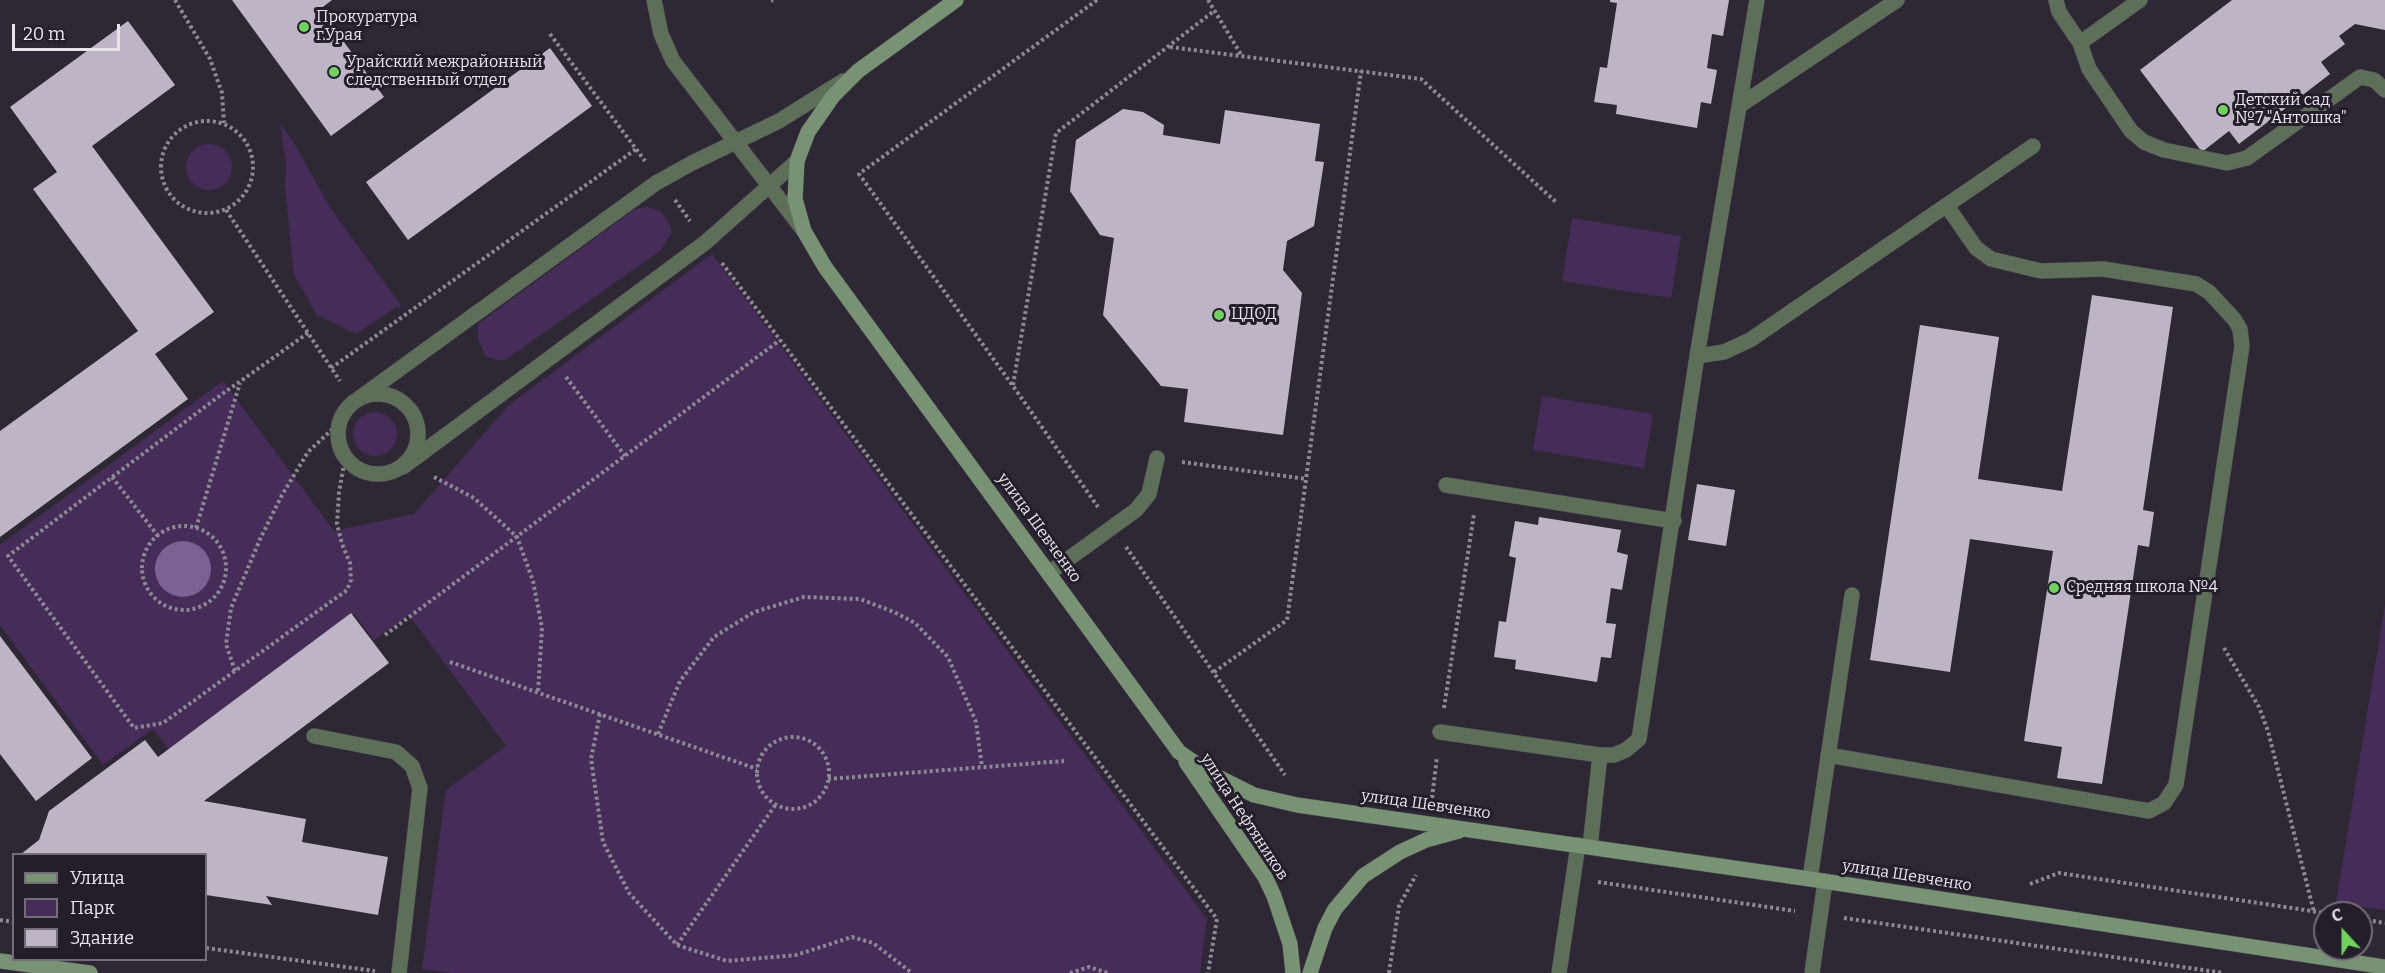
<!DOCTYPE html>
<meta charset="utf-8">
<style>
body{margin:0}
#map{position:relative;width:2385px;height:973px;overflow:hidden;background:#2e2835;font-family:Bitter,serif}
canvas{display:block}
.legend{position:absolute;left:12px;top:853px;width:195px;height:108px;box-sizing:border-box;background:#241e2b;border:2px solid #726d78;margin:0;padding:8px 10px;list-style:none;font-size:18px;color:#e7e3eb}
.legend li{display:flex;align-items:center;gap:12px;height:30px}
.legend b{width:30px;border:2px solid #726d78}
.north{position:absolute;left:2313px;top:901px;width:60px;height:60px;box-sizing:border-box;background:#241e2b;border:2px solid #726d78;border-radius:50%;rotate:339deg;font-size:16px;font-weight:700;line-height:24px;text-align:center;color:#e7e3eb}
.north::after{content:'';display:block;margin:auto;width:21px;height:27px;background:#70d35f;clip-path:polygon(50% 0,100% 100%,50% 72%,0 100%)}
.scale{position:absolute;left:12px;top:24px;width:108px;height:27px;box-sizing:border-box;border:3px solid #e7e3eb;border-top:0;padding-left:8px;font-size:18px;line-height:21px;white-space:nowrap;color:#e7e3eb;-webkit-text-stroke:4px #241e2b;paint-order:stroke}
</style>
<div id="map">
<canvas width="2385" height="973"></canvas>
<ul class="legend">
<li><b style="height:8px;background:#789373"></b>Улица</li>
<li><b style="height:16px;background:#452c59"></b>Парк</li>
<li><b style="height:16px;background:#bdb5c5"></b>Здание</li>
</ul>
<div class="north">С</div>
<div class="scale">20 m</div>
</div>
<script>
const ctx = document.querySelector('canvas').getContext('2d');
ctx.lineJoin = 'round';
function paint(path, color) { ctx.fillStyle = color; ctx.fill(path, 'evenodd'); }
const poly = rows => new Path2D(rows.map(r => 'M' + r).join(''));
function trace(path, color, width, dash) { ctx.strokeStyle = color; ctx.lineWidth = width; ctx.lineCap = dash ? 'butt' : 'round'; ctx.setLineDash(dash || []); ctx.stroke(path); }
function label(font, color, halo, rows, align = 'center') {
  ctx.font = font + ' Bitter,serif'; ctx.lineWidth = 6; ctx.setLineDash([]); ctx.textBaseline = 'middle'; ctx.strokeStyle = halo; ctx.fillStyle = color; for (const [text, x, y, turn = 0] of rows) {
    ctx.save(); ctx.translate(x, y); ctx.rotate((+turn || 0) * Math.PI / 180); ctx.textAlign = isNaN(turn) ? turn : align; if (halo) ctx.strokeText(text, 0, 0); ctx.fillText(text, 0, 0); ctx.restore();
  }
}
paint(poly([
 [280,124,292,140,331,209,402,307,395,308,356,334,317,315,294,275,285,186,286,163],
 '186 167a23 23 0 1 1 46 0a23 23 0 1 1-46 0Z',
 [647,207,660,211,668,221,672,232,660,251,505,360,497,360,485,356,478,339,478,324,635,209],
 [1572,218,1681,236,1671,298,1562,281],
 [712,254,1207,919,1200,973,453,973,422,969,446,790,506,746,409,615,374,640,354,614,169,750,153,729,103,765,0,625,0,545,223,381,334,531,414,514,509,405],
 [1542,396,1653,414,1644,468,1533,450],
 '353 434a22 22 0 1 1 44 0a22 22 0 1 1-44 0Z',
 [2385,605,2385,910,2336,903]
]), '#452c59');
paint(poly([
 '155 569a28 28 0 1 1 56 0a28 28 0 1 1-56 0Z'
]), '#7c6194');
paint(poly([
 [232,0,332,0,320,9,384,97,331,136],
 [1610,0,1729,0,1723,36,1712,34,1707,68,1717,70,1711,104,1701,102,1697,128,1616,114,1617,105,1594,102,1600,67,1607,68,1617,3,1610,2],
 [2232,0,2385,0,2385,30,2355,24,2339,36,2345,44,2321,62,2330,74,2239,144,2229,131,2202,152,2140,70],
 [128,21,175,85,92,146,214,312,155,354,188,399,0,537,0,431,138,331,33,189,57,172,10,107],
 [550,48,592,106,408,240,366,182],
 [1123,109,1143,112,1164,125,1163,135,1220,144,1225,110,1320,124,1315,161,1324,162,1314,226,1287,241,1283,270,1302,293,1283,435,1184,422,1188,389,1161,386,1103,315,1114,238,1100,235,1070,191,1076,140],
 [2092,295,2173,307,2143,510,2154,512,2149,547,2138,545,2102,784,2057,778,2062,747,2024,741,2053,551,1970,539,1950,672,1870,660,1920,325,1999,337,1978,479,2062,491],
 [1697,484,1735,490,1726,546,1688,540],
 [1539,517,1621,530,1617,552,1628,555,1622,590,1611,588,1606,623,1616,624,1611,658,1601,657,1597,682,1515,669,1516,660,1494,657,1499,621,1506,622,1516,558,1509,556,1515,521,1538,525],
 [351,613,389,663,204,801,306,819,302,842,388,857,378,915,266,896,272,905,206,895,206,854,21,854,39,840,49,811,145,740,158,757],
 [0,636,92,758,36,801,0,754]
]), '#bdb5c5');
const lane = poly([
 [654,0,661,34,673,61,804,231],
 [2056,0,2059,12,2080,43],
 [2140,0,2080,43,2089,69,2131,131,2144,142,2164,150,2227,163,2247,158,2360,77,2374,80,2385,90],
 [1739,106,1897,0],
 [1697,356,1724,352,1750,340,2033,146],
 '338 434a40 40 0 1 1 80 0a40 40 0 1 1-80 0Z',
 [354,402,656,183,692,163,779,121,843,81],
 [403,467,706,242,797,161],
 [1446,485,1674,521],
 [1049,573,1136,510,1149,494,1157,458],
 [1440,732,1600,755],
 [314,736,396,752,412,766,420,788,399,973],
 [1828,755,2149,811,2164,803,2176,785,2242,346,2240,329,2234,319,2209,292,2196,284,2103,269,2041,271,1991,259,1976,248,1947,206],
 [1590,847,1600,755,1614,755,1626,750,1639,739,1697,356,1757,0],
 [1810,879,1852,595],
 [1559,973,1578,845],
 [1812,973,1825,882]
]);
const secondary = poly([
 [956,0,858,71,833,96,808,132,797,161,795,199,804,231,825,267,1179,752,1208,772,1254,795,1297,805,1810,879,2385,967],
 [1186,762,1265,877,1274,896,1290,944,1293,973],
 [0,961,90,973],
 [1310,973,1325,928,1335,909,1363,876,1400,852,1426,840,1459,831]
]);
trace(lane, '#4c4652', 16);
trace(secondary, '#4c4652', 16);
trace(poly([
 [175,0,210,59,222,93,224,123],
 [1097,0,859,174,1013,386,1098,507],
 [1208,0,1242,56],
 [771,1,773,0],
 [550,34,645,161],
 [1170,47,1421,79,1557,203],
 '161 167a46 46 0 1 1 92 0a46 46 0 1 1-92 0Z',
 [675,200,690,221],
 [226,210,340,381],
 [722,263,1217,919,1208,973],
 [308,333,214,400,8,556,134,728,163,723,347,590,351,580,350,563,342,544,337,524,339,492,345,459],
 [331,368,636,149],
 [566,377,625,456],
 [1013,385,1056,133,1214,11],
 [1182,462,1306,479],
 [112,477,158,536],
 [434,477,474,498,517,537,533,581,542,628,538,692],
 '142 568a42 42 0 1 1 84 0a42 42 0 1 1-84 0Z',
 [196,528,240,383],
 [1126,547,1285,775],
 [385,635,780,340],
 [2224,648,2259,707,2268,731,2314,912],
 [450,662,757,769],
 [235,671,226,644,231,608,261,537,282,495,308,452,339,423],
 [1214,672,1287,620,1361,71],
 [1444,708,1474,514],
 [600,714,591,759,603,842,629,893,677,945,727,961,796,955,852,937,873,943,912,973],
 [658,734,680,681,714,637,754,612,804,597,860,599,894,612,915,623,948,657,976,722,982,767],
 '757 773a36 36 0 1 1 72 0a36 36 0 1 1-72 0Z',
 [828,779,1064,761],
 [1432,798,1437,757],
 [1598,882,1795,911],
 [2030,884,2059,873,2325,913],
 [1844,918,2224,973],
 [2361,919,2385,923],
 [0,920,14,922],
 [677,945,776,804],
 [206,948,375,971],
 [1070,973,1089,967,1108,973],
 [1389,973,1399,906,1416,875]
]), '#8d8893', 4, [3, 3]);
trace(lane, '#5d6e59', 15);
trace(secondary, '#789373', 15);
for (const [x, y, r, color] of [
 [304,27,6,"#70d35f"],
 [334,72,6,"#70d35f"],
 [2223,110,6,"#70d35f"],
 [1219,315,6,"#70d35f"],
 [2054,588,6,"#70d35f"]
]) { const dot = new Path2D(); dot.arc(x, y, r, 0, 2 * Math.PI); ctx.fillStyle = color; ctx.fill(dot); trace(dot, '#241e2b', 2); }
label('16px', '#e7e3eb', '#241e2b', [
 ["Прокуратура",316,18],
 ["г.Урая",316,36],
 ["Урайский межрайонный",346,63],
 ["следственный отдел",346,81],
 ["Детский сад",2235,101],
 ["№7 \"Антошка\"",2235,119],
 ["ЦДОД",1231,315],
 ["Средняя школа №4",2066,588]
], 'left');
label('16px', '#e7e3eb', '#241e2b', [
 ["улица Шевченко",1039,528,54],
 ["улица Шевченко",1426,805,8],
 ["улица Нефтяников",1244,817,57],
 ["улица Шевченко",1907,876,9]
]);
</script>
